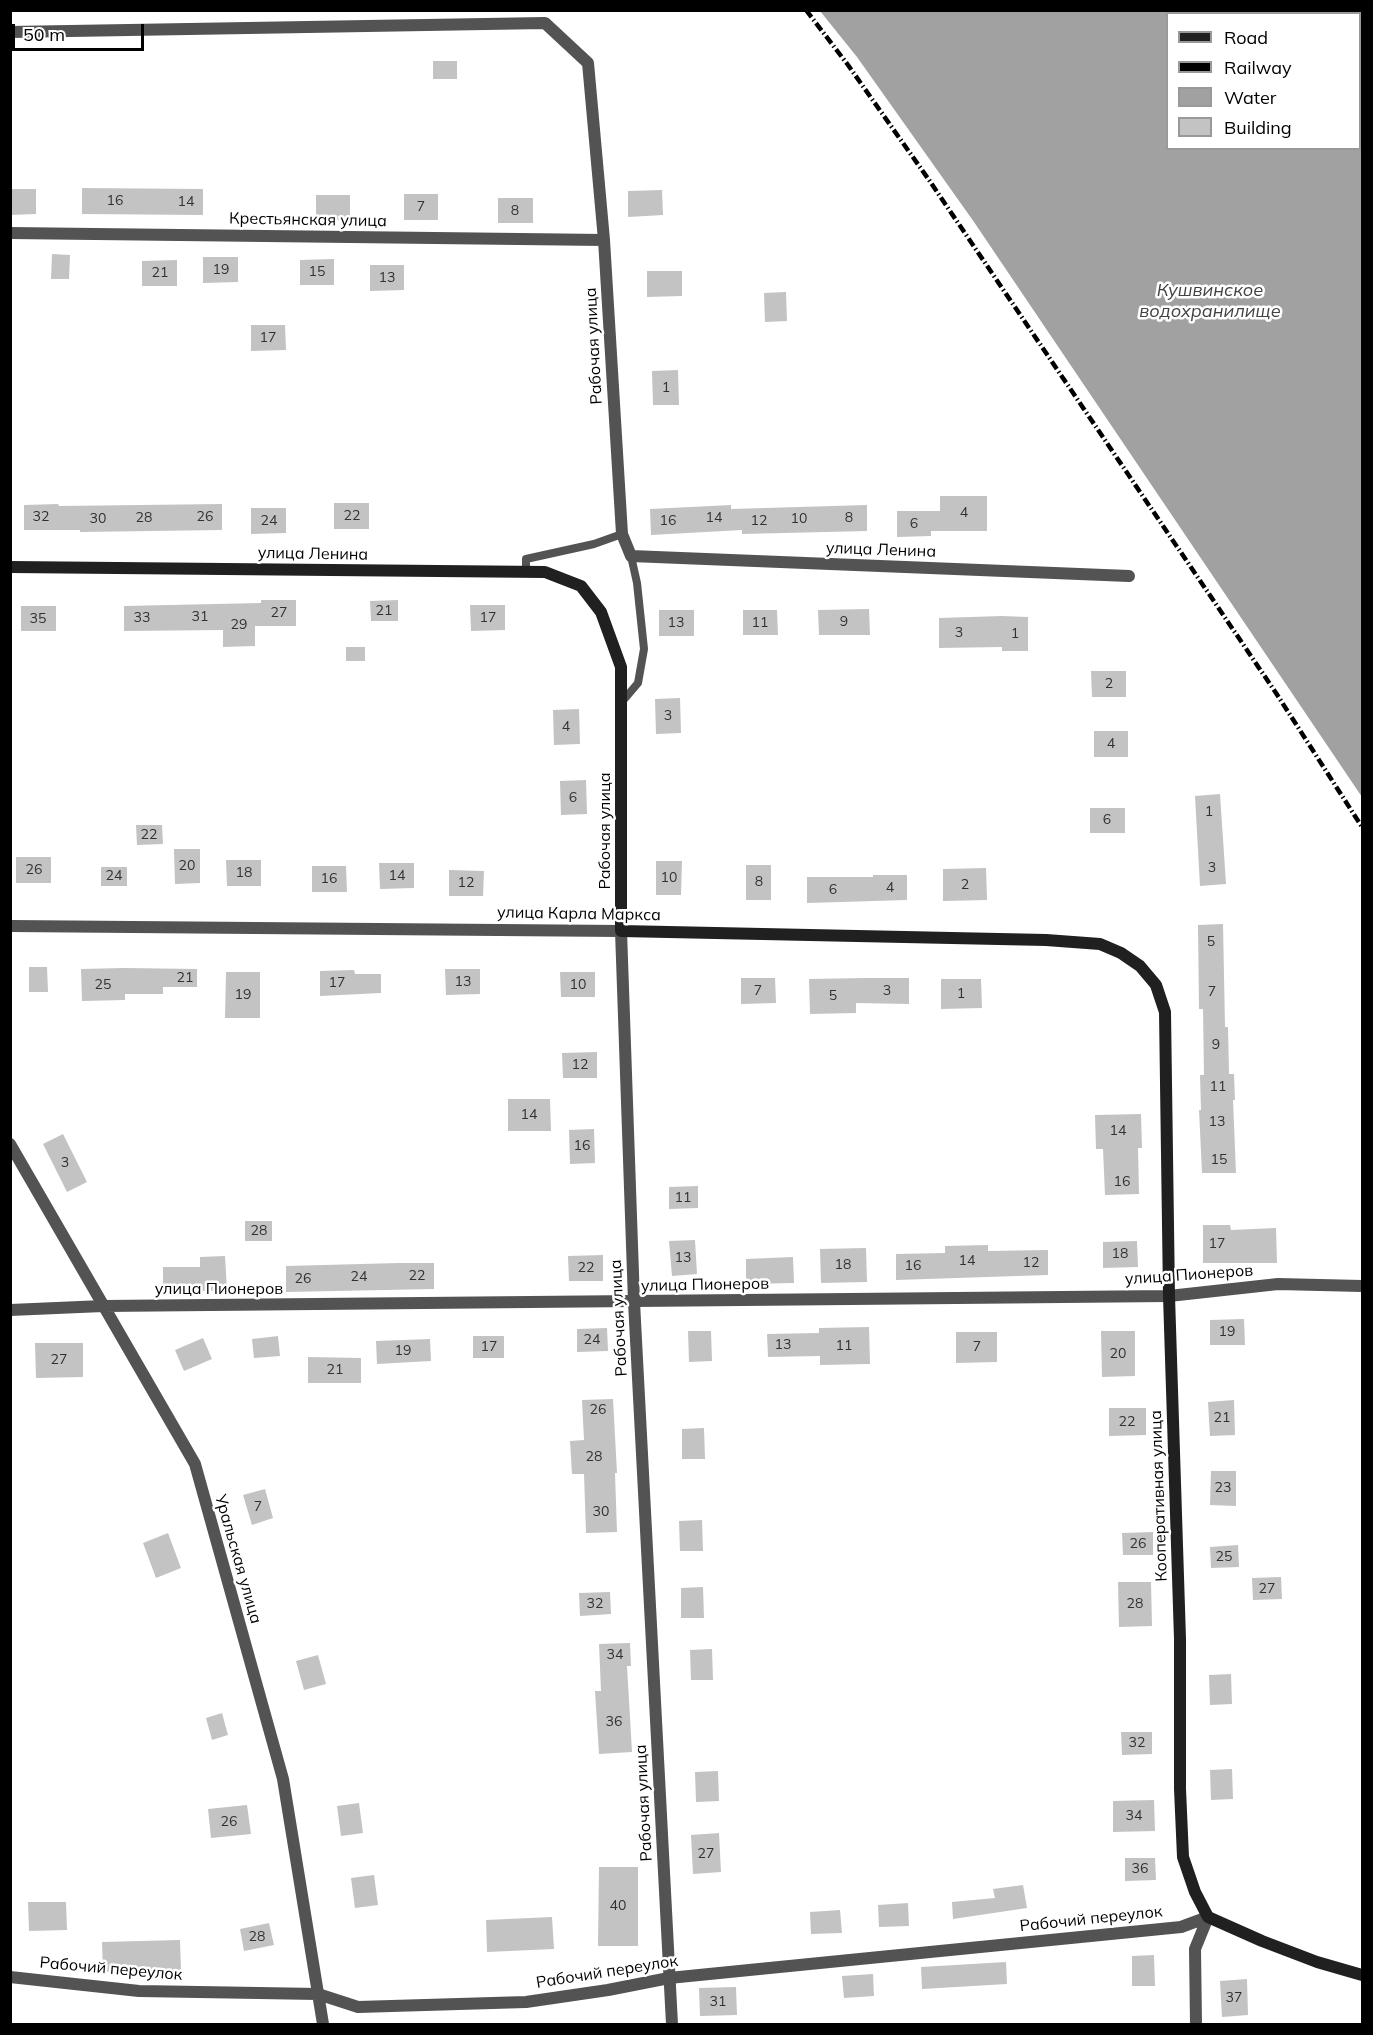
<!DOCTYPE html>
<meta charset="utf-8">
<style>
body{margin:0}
#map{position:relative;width:1373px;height:2035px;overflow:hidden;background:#fff;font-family:Mulish,sans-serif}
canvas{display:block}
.frame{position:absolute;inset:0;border:12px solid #000;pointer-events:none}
.legend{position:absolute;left:1166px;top:12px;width:195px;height:138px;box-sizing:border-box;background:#fff;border:2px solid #999;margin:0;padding:8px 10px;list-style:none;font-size:18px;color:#000}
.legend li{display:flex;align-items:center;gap:12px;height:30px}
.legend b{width:30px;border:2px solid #999}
.scale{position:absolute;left:12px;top:24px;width:132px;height:27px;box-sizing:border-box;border:3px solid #000;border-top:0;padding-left:8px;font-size:18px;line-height:21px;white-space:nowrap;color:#000;-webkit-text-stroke:4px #fff;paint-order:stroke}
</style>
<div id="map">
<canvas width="1373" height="2035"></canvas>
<div class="frame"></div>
<ul class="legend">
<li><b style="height:8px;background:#202020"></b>Road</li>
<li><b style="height:8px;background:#000"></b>Railway</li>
<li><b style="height:16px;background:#a1a1a1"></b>Water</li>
<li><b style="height:16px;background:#c3c3c3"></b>Building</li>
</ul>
<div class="scale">50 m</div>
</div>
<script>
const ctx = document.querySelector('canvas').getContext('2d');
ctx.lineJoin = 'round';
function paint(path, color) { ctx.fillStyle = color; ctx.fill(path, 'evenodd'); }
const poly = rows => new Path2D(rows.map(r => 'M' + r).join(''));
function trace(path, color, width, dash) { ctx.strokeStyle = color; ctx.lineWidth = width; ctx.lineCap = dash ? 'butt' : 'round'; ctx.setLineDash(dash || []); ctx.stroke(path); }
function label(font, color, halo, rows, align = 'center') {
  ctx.font = font + ' Mulish,sans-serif'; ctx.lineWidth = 5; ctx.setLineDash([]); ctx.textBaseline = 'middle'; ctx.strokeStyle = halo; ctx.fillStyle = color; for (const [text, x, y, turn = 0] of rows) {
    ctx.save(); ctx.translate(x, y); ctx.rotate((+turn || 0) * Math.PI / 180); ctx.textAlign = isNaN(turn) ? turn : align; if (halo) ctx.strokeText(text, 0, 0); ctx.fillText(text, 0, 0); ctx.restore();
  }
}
paint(poly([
 [820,11,1362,11,1362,797,974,222,857,57],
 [1168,14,1360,14,1360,148,1168,148]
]), '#a1a1a1');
paint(poly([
 [433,61,457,61,457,79,433,79],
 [82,188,203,189,203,215,82,214],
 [10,189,36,189,36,214,10,215],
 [662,190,663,215,628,217,628,191],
 [404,194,438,194,438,220,404,220],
 [316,195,350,195,350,220,316,221],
 [498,198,533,198,533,223,498,223],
 [52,254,70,255,69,279,51,279],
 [203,257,238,257,238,282,203,283],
 [334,259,334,285,300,285,300,260],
 [177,260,177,286,142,286,142,261],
 [370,265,404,265,404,290,370,291],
 [647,271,682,271,682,296,647,297],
 [786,292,787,321,765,322,764,293],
 [251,325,285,325,286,350,251,351],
 [678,370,679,405,653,405,652,371],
 [940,496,987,496,987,531,931,531,931,536,897,537,897,511,940,511],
 [334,503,369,503,369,529,334,529],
 [58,504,59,506,222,504,222,530,80,532,80,530,24,530,24,505],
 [731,505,731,509,867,505,867,531,742,534,742,530,651,535,650,509],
 [251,508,286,508,286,533,251,534],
 [261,600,296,600,296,626,255,626,255,646,223,647,223,630,124,631,124,606,261,603],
 [398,600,398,621,371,621,370,601],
 [470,605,505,605,505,630,471,631],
 [21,606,56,606,56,631,21,631],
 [869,609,870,635,819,635,818,610],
 [659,610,694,610,694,636,659,636],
 [743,610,777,610,778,635,743,635],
 [1002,616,1028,617,1028,651,1002,651,1002,647,939,648,939,618],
 [346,647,365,647,365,661,346,661],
 [1091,671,1126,671,1126,697,1092,697],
 [680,698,681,733,656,734,655,699],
 [579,709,580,744,554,745,553,710],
 [1094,731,1128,731,1128,757,1094,757],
 [586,780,587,814,561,815,560,781],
 [1220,794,1226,884,1200,886,1195,796],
 [1090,808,1125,808,1125,833,1090,833],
 [136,825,162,825,163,844,137,845],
 [174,849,200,849,200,883,175,884],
 [16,857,51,857,51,883,16,883],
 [226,860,261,860,261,886,227,886],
 [656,861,682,861,681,895,656,895],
 [379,863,414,863,414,888,380,889],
 [746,865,771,865,771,900,746,900],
 [312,866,346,866,347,892,312,892],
 [101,867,127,867,127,886,101,886],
 [986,868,987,900,943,901,943,869],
 [449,870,484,871,483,896,449,896],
 [873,875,907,875,907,900,807,903,807,877,873,877],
 [1223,924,1225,1027,1228,1027,1229,1074,1234,1074,1235,1100,1233,1100,1236,1173,1202,1173,1199,1110,1201,1110,1200,1075,1204,1075,1203,1009,1199,1009,1198,925],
 [29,967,47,967,48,992,29,992],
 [124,968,197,969,197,987,163,987,163,994,125,994,125,1000,82,1001,81,969],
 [445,969,480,969,480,994,446,995],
 [354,970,355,974,381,974,381,993,320,996,320,971],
 [226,972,260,972,260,1018,225,1018],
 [560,972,595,972,595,997,561,997],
 [741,978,775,978,776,1003,741,1004],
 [865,978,909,978,909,1004,856,1003,856,1013,810,1014,809,979],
 [941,979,981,979,982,1008,941,1009],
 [597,1052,597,1078,563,1078,562,1053],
 [508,1099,550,1099,551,1131,508,1131],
 [1141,1114,1142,1148,1138,1148,1139,1194,1105,1195,1103,1149,1096,1149,1095,1115],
 [594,1129,595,1163,570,1164,569,1130],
 [63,1134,87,1182,67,1192,43,1144],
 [698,1186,698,1208,669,1209,669,1187],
 [245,1221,272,1221,272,1241,245,1241],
 [1203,1225,1230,1225,1231,1230,1276,1228,1277,1263,1203,1263],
 [695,1240,697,1274,672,1276,669,1241],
 [1137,1241,1138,1267,1103,1268,1103,1242],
 [988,1245,988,1251,1048,1250,1048,1275,896,1280,896,1254,945,1253,945,1246],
 [866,1248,867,1282,821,1283,820,1249],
 [603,1255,603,1281,569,1281,568,1256],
 [225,1256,227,1290,163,1293,163,1267,200,1267,200,1257],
 [793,1257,794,1283,746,1284,746,1259],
 [399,1263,434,1263,434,1289,286,1292,286,1266],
 [1244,1319,1245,1345,1210,1345,1210,1320],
 [869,1327,870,1364,820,1365,820,1356,768,1357,767,1334,819,1333,819,1328],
 [607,1328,608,1351,577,1352,577,1329],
 [688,1331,711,1331,712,1361,689,1362],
 [1101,1331,1135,1331,1135,1376,1102,1377],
 [956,1332,997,1332,997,1362,956,1363],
 [278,1336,280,1356,254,1358,252,1339],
 [473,1336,504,1336,504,1358,473,1358],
 [203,1338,212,1359,184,1371,175,1350],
 [430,1339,431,1361,377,1364,376,1341],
 [35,1343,83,1343,83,1377,36,1378],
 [308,1357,361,1358,361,1383,308,1383],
 [613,1399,617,1473,615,1473,617,1532,586,1533,584,1474,572,1474,570,1441,584,1440,582,1400],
 [1234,1400,1235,1435,1210,1436,1208,1402],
 [1109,1408,1146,1408,1146,1435,1109,1436],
 [704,1428,705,1459,682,1459,682,1429],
 [1211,1471,1236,1471,1236,1506,1210,1505],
 [265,1489,273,1518,252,1525,243,1495],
 [702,1520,703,1551,680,1551,679,1521],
 [1153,1532,1153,1555,1123,1555,1122,1533],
 [168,1533,181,1568,156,1578,143,1543],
 [1238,1545,1239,1567,1211,1568,1210,1547],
 [1281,1577,1282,1599,1253,1600,1252,1578],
 [1118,1582,1151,1582,1152,1626,1119,1627],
 [703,1587,704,1618,681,1618,681,1588],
 [610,1592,611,1614,580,1616,579,1593],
 [630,1643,631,1666,627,1666,632,1752,599,1754,595,1691,601,1691,599,1644],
 [712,1649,713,1680,691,1680,690,1650],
 [318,1655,326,1684,304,1690,296,1661],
 [1231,1674,1232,1704,1210,1705,1209,1675],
 [222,1713,228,1735,212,1740,206,1718],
 [1121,1732,1152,1732,1152,1754,1122,1755],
 [1232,1769,1233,1799,1211,1800,1210,1770],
 [718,1771,719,1801,696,1802,695,1772],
 [1154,1800,1155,1831,1113,1832,1113,1801],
 [359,1803,363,1833,341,1836,337,1806],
 [247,1805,251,1834,211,1838,208,1809],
 [719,1833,721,1872,693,1874,691,1835],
 [1125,1858,1155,1858,1156,1880,1125,1881],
 [599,1867,638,1867,638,1946,598,1946],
 [374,1875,378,1905,355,1908,351,1878],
 [1023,1885,1027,1908,953,1919,952,1902,995,1898,993,1889],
 [28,1902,66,1902,67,1930,29,1931],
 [908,1903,909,1926,879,1927,878,1905],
 [840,1910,842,1933,811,1934,810,1912],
 [552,1917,554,1949,487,1952,486,1920],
 [269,1923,274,1945,244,1951,240,1929],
 [180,1940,181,1970,103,1972,102,1942],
 [1154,1955,1155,1986,1132,1986,1132,1956],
 [1006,1962,1007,1984,922,1989,921,1967],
 [873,1974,874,1996,844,1998,842,1976],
 [1247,1979,1248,2015,1222,2017,1220,1981],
 [736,1987,737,2015,700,2016,699,1988]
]), '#c3c3c3');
trace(poly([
 [526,573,526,559,594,544,622,534],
 [621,703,638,683,644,649,637,583,631,556]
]), '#535353', 8);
trace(poly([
 [10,32,545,23,588,63,604,240,622,534,631,556,1129,576],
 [10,233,604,240],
 [10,926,621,931],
 [10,1144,195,1464,283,1779,323,2024],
 [10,1310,103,1306,1169,1296,1278,1284,1362,1286],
 [10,1977,139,1991,318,1994,358,2007,526,2002,608,1990,669,1978,1181,1927,1208,1917],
 [1196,2024,1195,1949,1208,1917]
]), '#535353', 12);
trace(poly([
 [621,931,634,1302,672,2024]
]), '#535353', 12);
trace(poly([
 [10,567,545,572,581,586,601,612,621,667,621,931,1046,940,1100,944,1121,953,1140,966,1156,985,1165,1012,1169,1296,1180,1639,1180,1789,1183,1857,1195,1892,1208,1917,1262,1941,1317,1962,1362,1975]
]), '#202020', 12);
trace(poly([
 [806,10,848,65,929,180,1276,693,1362,827]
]), '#000', 4.5, [9, 3, 1.5, 3]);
label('14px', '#313131', null, [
 ["16",115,201],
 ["14",186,202],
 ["7",421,207],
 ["8",515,211],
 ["19",221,270],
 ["15",317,272],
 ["21",160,273],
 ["13",387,278],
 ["17",268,338],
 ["1",666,388],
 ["4",964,513],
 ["22",352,516],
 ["32",41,517],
 ["26",205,517],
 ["28",144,518],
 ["14",714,518],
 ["8",849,518],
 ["30",98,519],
 ["10",799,519],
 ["24",269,521],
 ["16",668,521],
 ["12",759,521],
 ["6",914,524],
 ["21",384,611],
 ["27",279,613],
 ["31",200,617],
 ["33",142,618],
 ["17",488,618],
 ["35",38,619],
 ["9",844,622],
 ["13",676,623],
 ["11",760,623],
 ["29",239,625],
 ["3",959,633],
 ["1",1015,634],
 ["2",1109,684],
 ["3",668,716],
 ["4",566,727],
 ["4",1111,744],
 ["6",573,798],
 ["1",1209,812],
 ["6",1107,820],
 ["22",149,835],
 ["20",187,866],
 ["3",1212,868],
 ["26",34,870],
 ["18",244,873],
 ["24",114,876],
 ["14",397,876],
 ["10",669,878],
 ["16",329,879],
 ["8",759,882],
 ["12",466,883],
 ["2",965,885],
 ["4",890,888],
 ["6",833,890],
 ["5",1211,942],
 ["21",185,978],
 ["13",463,982],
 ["17",337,983],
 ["25",103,985],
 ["10",578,985],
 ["7",758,991],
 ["3",887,991],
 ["7",1212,992],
 ["1",961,994],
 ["19",243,995],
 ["5",833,996],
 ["9",1216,1045],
 ["12",580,1065],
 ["11",1218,1087],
 ["14",529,1115],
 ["13",1217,1122],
 ["14",1118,1131],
 ["16",582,1146],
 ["15",1219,1160],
 ["3",65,1163],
 ["16",1122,1182],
 ["11",683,1198],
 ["28",259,1231],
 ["17",1217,1244],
 ["18",1120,1254],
 ["13",683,1258],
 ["14",967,1261],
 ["12",1031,1263],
 ["18",843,1265],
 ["16",913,1266],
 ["22",586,1268],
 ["22",417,1276],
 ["24",359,1277],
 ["26",303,1279],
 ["19",1227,1332],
 ["24",592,1340],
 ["13",783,1345],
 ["11",844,1346],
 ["17",489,1347],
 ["7",977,1347],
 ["19",403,1351],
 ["20",1118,1354],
 ["27",59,1360],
 ["21",335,1370],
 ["26",598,1410],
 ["21",1222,1418],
 ["22",1127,1422],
 ["28",594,1457],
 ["23",1223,1488],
 ["7",258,1507],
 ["30",601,1512],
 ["26",1138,1544],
 ["25",1224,1557],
 ["27",1267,1589],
 ["32",595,1604],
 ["28",1135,1604],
 ["34",615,1655],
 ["36",614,1722],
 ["32",1137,1743],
 ["34",1134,1816],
 ["26",229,1822],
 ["27",706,1854],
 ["36",1140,1869],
 ["40",618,1906],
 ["28",257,1937],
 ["37",1234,1998],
 ["31",718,2002]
]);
label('16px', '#000', '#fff', [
 ["Крестьянская улица",308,220,1],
 ["Рабочая улица",594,346,-93],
 ["улица Ленина",881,550,2],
 ["улица Ленина",313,554,1],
 ["Рабочая улица",605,831,-90],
 ["улица Карла Маркса",579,914,1],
 ["улица Пионеров",1189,1275,-4],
 ["улица Пионеров",705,1285,-1],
 ["улица Пионеров",219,1289],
 ["Рабочая улица",619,1318,-93],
 ["Кооперативная улица",1159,1496,-92],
 ["Уральская улица",238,1559,74],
 ["Рабочая улица",644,1803,-93],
 ["Рабочий переулок",1091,1919,-6],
 ["Рабочий переулок",111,1969,5],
 ["Рабочий переулок",607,1972,-9]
]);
label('italic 18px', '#424242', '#fff', [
 ["Кушвинское",1210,291],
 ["водохранилище",1210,312]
]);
</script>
